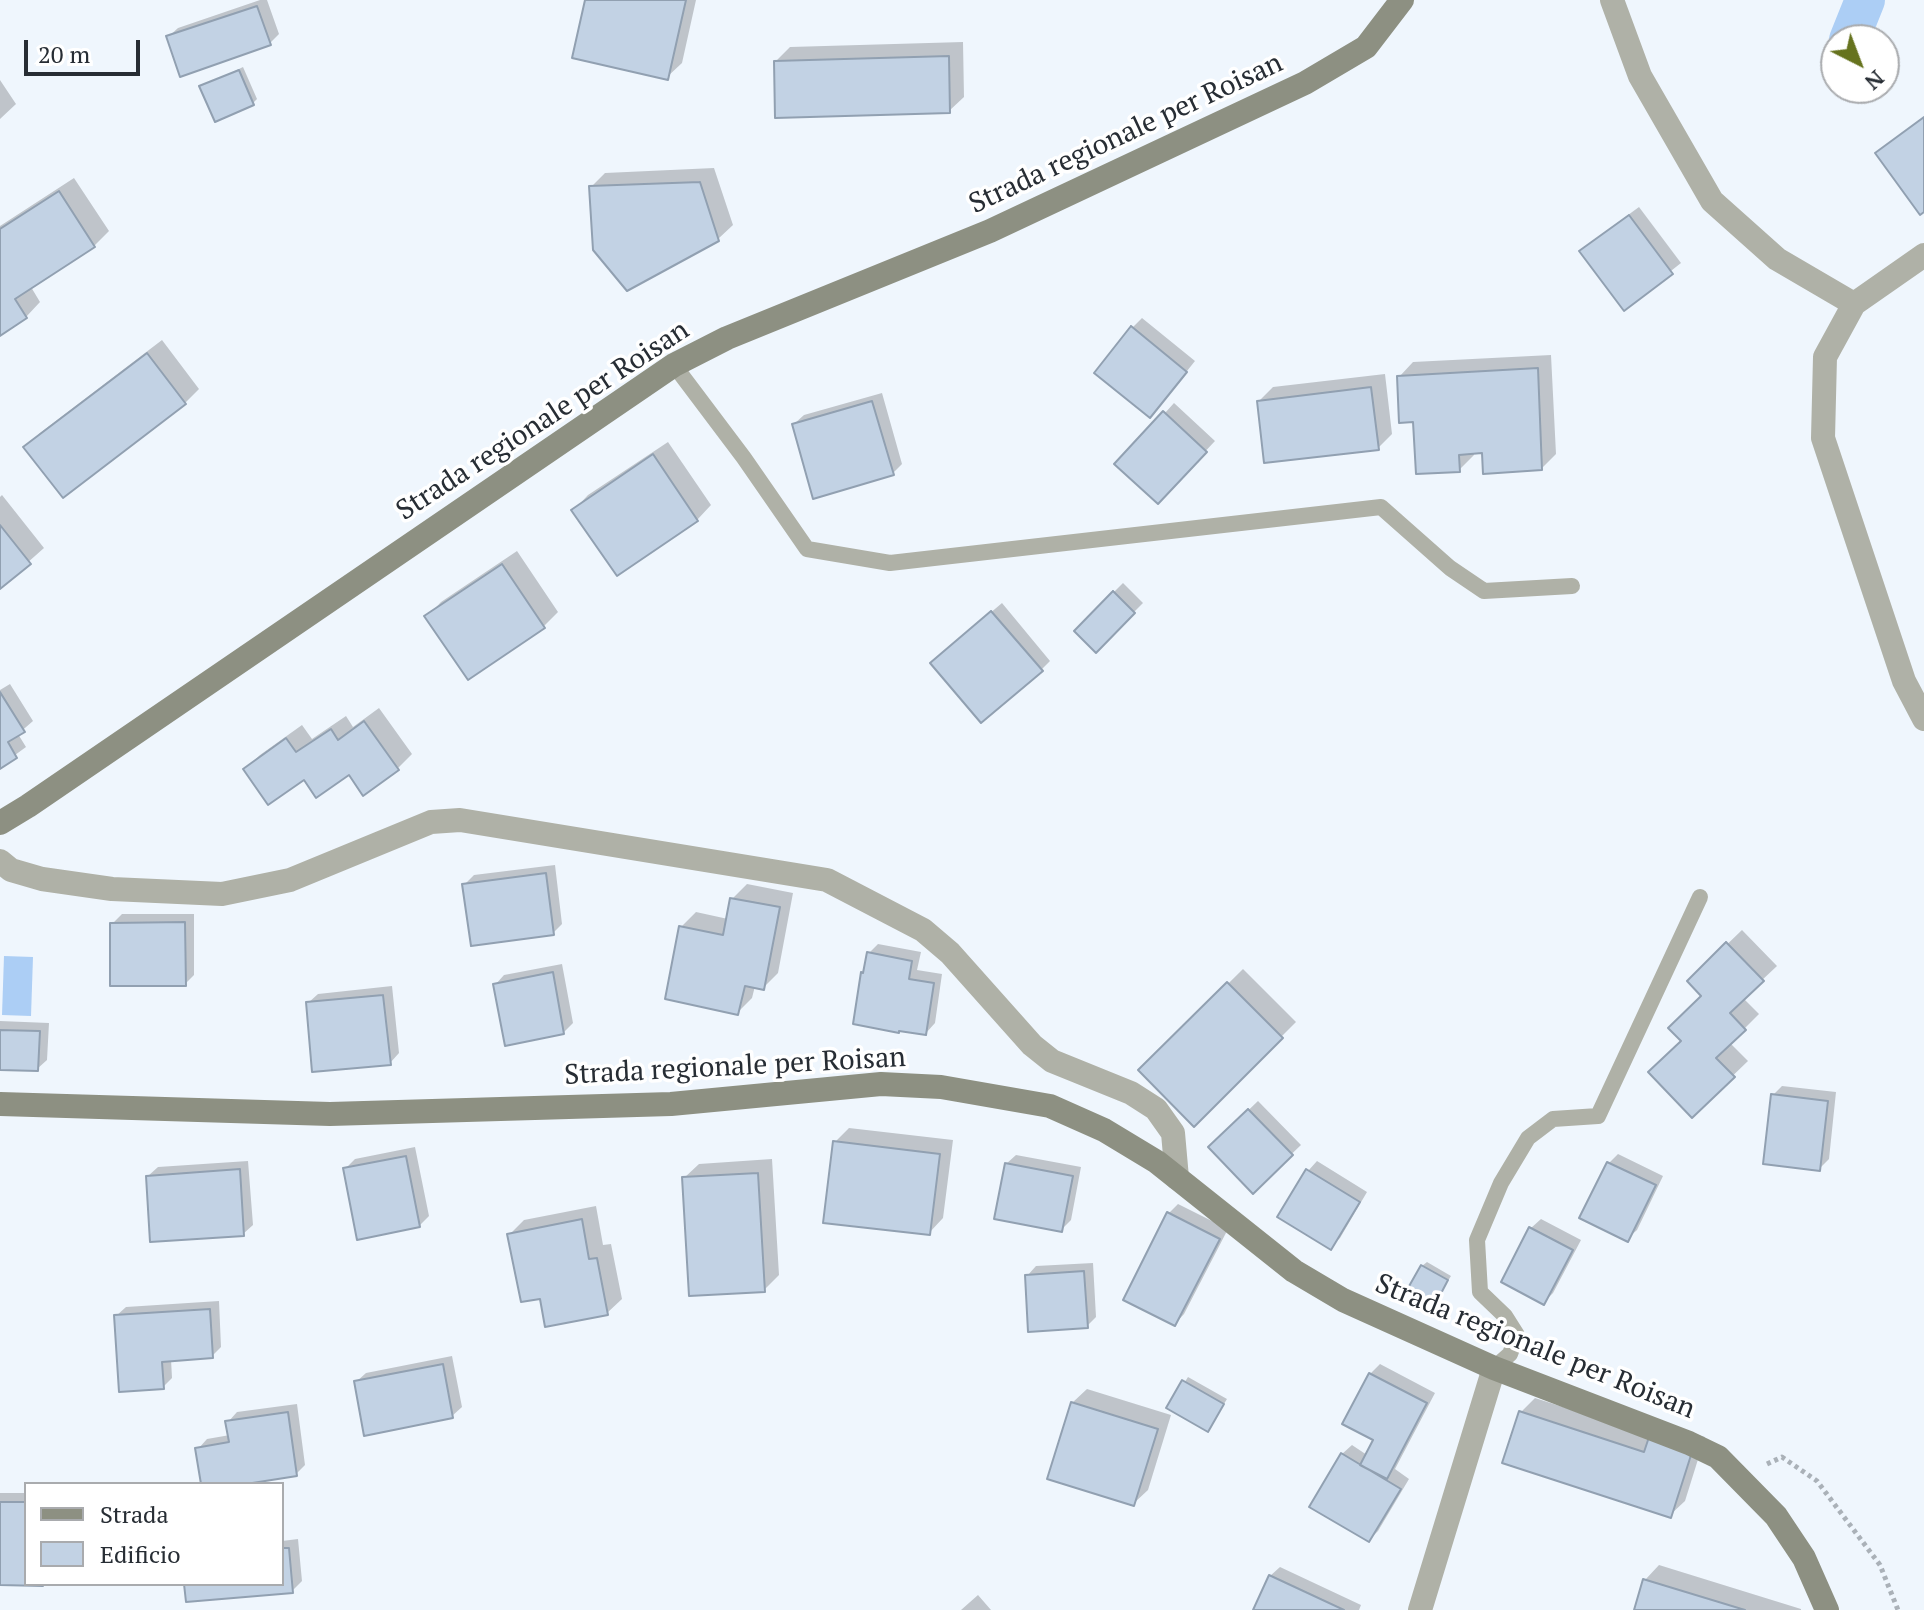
<!DOCTYPE html>
<style>
body{margin:0}
#map{position:relative;width:1924px;height:1610px;overflow:hidden;background:#eff6fd;font-family:"PT Serif",serif}
canvas{display:block}
.legend{position:absolute;left:24px;top:1482px;width:260px;height:104px;box-sizing:border-box;background:#fff;border:2px solid #a9abae;margin:0;padding:10px 14px;list-style:none;font-size:24px;color:#272d34}
.legend li{display:flex;align-items:center;gap:16px;height:40px}
.legend b{width:40px;border:2px solid #a9abae}
.north{position:absolute;left:1820px;top:24px;width:80px;height:80px;box-sizing:border-box;background:#fff;border:2px solid #a9abae;border-radius:50%;rotate:138deg;font-size:22px;font-weight:700;line-height:32px;text-align:center;color:#272d34}
.north::after{content:'';display:block;margin:auto;width:28px;height:36px;background:#66731e;clip-path:polygon(50% 0,100% 100%,50% 72%,0 100%)}
.scale{position:absolute;left:24px;top:40px;width:116px;height:36px;box-sizing:border-box;border:4px solid #272d34;border-top:0;padding-left:10px;font-size:24px;line-height:28px;white-space:nowrap;color:#272d34;-webkit-text-stroke:6px #fff;paint-order:stroke}
</style>
<div id="map">
<canvas width="1924" height="1610"></canvas>
<ul class="legend">
<li><b style="height:10px;background:#8d9082"></b>Strada</li>
<li><b style="height:22px;background:#c2d2e4"></b>Edificio</li>
</ul>
<div class="north">N</div>
<div class="scale">20 m</div>
</div>
<script>
const ctx = document.querySelector('canvas').getContext('2d');
ctx.lineJoin = 'round';
function paint(path, color) { ctx.fillStyle = color; ctx.fill(path, 'evenodd'); }
const poly = rows => new Path2D(rows.map(r => 'M' + r).join(''));
function trace(path, color, width, dash) { ctx.strokeStyle = color; ctx.lineWidth = width; ctx.lineCap = dash ? 'butt' : 'round'; ctx.setLineDash(dash || []); ctx.stroke(path); }
function label(font, color, halo, rows, align = 'center') {
  ctx.font = font + ' "PT Serif",serif'; ctx.lineWidth = 7; ctx.setLineDash([]); ctx.textBaseline = 'middle'; ctx.strokeStyle = halo; ctx.fillStyle = color; for (const [text, x, y, turn = 0] of rows) {
    ctx.save(); ctx.translate(x, y); ctx.rotate((+turn || 0) * Math.PI / 180); ctx.textAlign = isNaN(turn) ? turn : align; if (halo) ctx.strokeText(text, 0, 0); ctx.fillText(text, 0, 0); ctx.restore();
  }
}
paint(poly([
 [4,956,33,957,31,1016,2,1015]
]), '#accef5');
paint(poly([
 [260,0,267,0,279,34,269,44,168,37,178,28],
 [587,0,696,0,682,63,667,77],
 [963,42,964,97,949,111,776,61,790,47],
 [243,67,257,99,253,103,202,87],
 [0,80,16,104,0,119],
 [714,168,733,225,718,239,591,187,605,173],
 [74,178,109,231,94,246,31,287,40,302,26,317,0,333,0,226],
 [1639,207,1681,263,1624,308,1591,242],
 [1142,318,1195,361,1159,406,1132,328],
 [162,340,199,389,185,403,26,447,40,433],
 [1551,355,1556,454,1542,468,1484,451,1474,452,1474,455,1459,470,1415,420,1399,377,1413,362],
 [1385,374,1392,434,1378,448,1259,401,1273,387],
 [882,393,902,464,893,473,794,424,804,415],
 [1174,403,1215,441,1167,492,1165,413],
 [668,442,711,505,697,520,574,510,588,495],
 [2,495,44,548,0,587,0,497],
 [517,551,558,612,544,626,468,677,427,617,441,602],
 [1123,583,1143,603,1096,650,1076,630],
 [1002,603,1050,661,1041,670,942,654],
 [10,684,33,721,18,734,26,747,0,766,0,690],
 [379,708,412,754,397,769,304,777,245,769,260,755,302,725,312,739,346,716,353,727],
 [555,865,562,924,553,933,464,885,474,875],
 [747,884,793,893,778,973,763,988,755,986,752,998,737,1013,681,927,696,912,728,919,732,899],
 [122,914,194,914,194,975,185,984,112,924],
 [1742,930,1777,966,1743,998,1759,1014,1730,1043,1748,1061,1692,1115,1683,1041,1704,996,1689,981],
 [878,944,921,952,917,970,942,974,935,1023,926,1033,869,953],
 [562,964,573,1023,563,1033,495,985,504,975],
 [1243,969,1296,1022,1194,1124,1141,1070],
 [392,986,399,1053,390,1063,308,1003,318,994],
 [0,1021,49,1023,47,1060,37,1069,0,1068],
 [1782,1086,1836,1092,1829,1159,1819,1169,1773,1095],
 [1258,1101,1301,1145,1253,1191,1210,1147],
 [849,1128,953,1140,943,1218,929,1233,835,1142],
 [415,1147,429,1216,419,1226,345,1169,355,1159],
 [1618,1154,1663,1176,1637,1230,1627,1239,1609,1163],
 [1016,1155,1081,1167,1071,1220,1062,1229,1006,1164],
 [772,1159,779,1275,764,1290,684,1178,699,1164],
 [248,1161,253,1225,243,1234,148,1176,158,1167],
 [1317,1161,1367,1192,1340,1238,1330,1247,1308,1171],
 [1178,1204,1228,1229,1184,1314,1175,1324,1169,1213],
 [596,1206,603,1245,611,1244,622,1299,607,1313,542,1296,509,1235,524,1220],
 [1541,1219,1581,1240,1553,1293,1544,1302,1531,1228],
 [1427,1262,1451,1276,1436,1300,1422,1266],
 [1093,1263,1096,1317,1087,1326,1027,1276,1036,1266],
 [219,1301,221,1347,212,1356,171,1359,172,1378,163,1387,116,1316,126,1307],
 [452,1356,462,1407,452,1416,356,1382,366,1373],
 [1380,1364,1435,1393,1395,1469,1409,1479,1378,1531,1369,1540,1342,1454,1352,1445,1367,1455,1376,1439,1370,1374],
 [1188,1377,1227,1399,1211,1425,1169,1407],
 [1087,1389,1171,1415,1148,1490,1133,1504,1072,1403],
 [1535,1398,1653,1436,1665,1424,1705,1437,1685,1501,1670,1515,1521,1412],
 [297,1404,305,1465,296,1474,232,1484,203,1484,198,1449,207,1439,230,1435,228,1422,237,1412],
 [0,1493,26,1493,26,1584,0,1583],
 [298,1539,302,1581,292,1591,186,1584,282,1584,282,1541],
 [1659,1565,1801,1609,1801,1610,1636,1610,1645,1580],
 [1280,1567,1361,1605,1359,1610,1255,1610,1270,1576],
 [978,1595,991,1610,961,1610]
]), '#0003');
trace(poly([
 [1849,40,1865,0]
]), '#accef5', 40);
const building = poly([
 [585,0,686,0,668,80,572,58,585,0],
 [257,6,271,45,180,77,166,36,257,6],
 [949,56,950,113,775,118,774,61,949,56],
 [239,70,254,105,215,122,199,86,239,70],
 [1924,117,1924,212,1920,215,1875,153,1924,117],
 [700,182,719,241,627,291,593,250,589,186,700,182],
 [59,191,95,247,15,299,27,318,0,336,0,229,59,191],
 [1629,215,1673,274,1624,311,1579,251,1629,215],
 [1131,326,1187,372,1150,418,1094,373,1131,326],
 [147,353,186,404,63,498,23,447,147,353],
 [1538,368,1542,470,1483,474,1482,453,1459,455,1460,472,1416,474,1413,422,1399,423,1397,376,1538,368],
 [1371,387,1379,450,1264,463,1257,401,1371,387],
 [872,401,894,475,813,499,792,424,872,401],
 [1163,411,1207,452,1158,504,1114,464,1163,411],
 [653,454,698,521,617,576,571,510,653,454],
 [0,525,31,564,0,589,0,525],
 [502,564,545,628,468,680,424,616,502,564],
 [1113,591,1135,613,1096,653,1074,631,1113,591],
 [991,611,1043,671,981,723,930,663,991,611],
 [0,692,25,732,8,742,17,758,0,769,0,692],
 [364,721,399,770,363,796,349,775,316,798,304,780,268,805,243,769,286,738,296,752,331,729,338,740,364,721],
 [546,873,554,935,471,946,462,884,546,873],
 [730,898,780,907,764,990,745,986,738,1015,665,999,679,926,723,935,730,898],
 [185,922,186,986,110,986,110,923,185,922],
 [1726,942,1764,981,1730,1013,1746,1030,1716,1058,1735,1077,1692,1118,1648,1072,1681,1041,1668,1028,1701,996,1687,981,1726,942],
 [867,952,912,961,909,979,934,983,926,1035,899,1031,899,1033,853,1024,861,972,863,973,867,952],
 [553,972,564,1034,505,1046,493,984,553,972],
 [1227,982,1283,1038,1194,1127,1138,1070,1227,982],
 [383,995,391,1065,312,1072,306,1002,383,995],
 [0,1030,40,1031,38,1071,0,1070,0,1030],
 [1771,1094,1828,1101,1820,1171,1763,1164,1771,1094],
 [1248,1109,1293,1155,1253,1194,1208,1147,1248,1109],
 [833,1141,940,1154,930,1235,823,1223,833,1141],
 [406,1156,420,1227,357,1240,343,1168,406,1156],
 [1607,1162,1656,1185,1628,1242,1579,1218,1607,1162],
 [1005,1163,1073,1176,1062,1232,994,1219,1005,1163],
 [240,1169,244,1236,150,1242,146,1176,240,1169],
 [1306,1169,1360,1202,1331,1250,1277,1217,1306,1169],
 [758,1173,765,1292,689,1296,682,1177,758,1173],
 [1167,1212,1220,1239,1175,1326,1123,1300,1167,1212],
 [582,1219,589,1259,597,1258,608,1315,545,1327,540,1299,521,1302,507,1234,582,1219],
 [1529,1227,1573,1250,1544,1305,1501,1282,1529,1227],
 [1421,1265,1448,1280,1436,1303,1408,1288,1421,1265],
 [1084,1271,1088,1328,1028,1332,1025,1275,1084,1271],
 [210,1309,213,1358,162,1362,164,1389,119,1392,114,1315,210,1309],
 [443,1364,453,1418,364,1436,354,1381,443,1364],
 [1369,1373,1427,1403,1387,1479,1360,1465,1373,1440,1342,1424,1369,1373],
 [1182,1380,1224,1404,1208,1432,1166,1408,1182,1380],
 [1071,1402,1158,1429,1134,1506,1047,1479,1071,1402],
 [1519,1411,1644,1452,1649,1437,1692,1452,1671,1518,1502,1463,1519,1411],
 [288,1412,297,1476,246,1484,201,1484,195,1448,229,1442,225,1421,288,1412],
 [1341,1453,1401,1489,1369,1542,1309,1507,1341,1453],
 [0,1502,26,1502,26,1584,43,1586,0,1585,0,1502],
 [282,1548,289,1548,293,1593,186,1602,184,1584,282,1584,282,1548],
 [1269,1575,1344,1610,1253,1610,1269,1575],
 [1643,1579,1745,1610,1634,1610,1643,1579]
]);
paint(building, '#c2d2e4');
trace(building, '#91a0b1', 2);
trace(poly([
 [1767,1464,1782,1457,1817,1481,1880,1565,1898,1610]
]), '#aab1b8', 5, [4, 4]);
trace(poly([
 [674,365,744,458,807,549,890,563,1381,507,1450,568,1484,591,1572,586],
 [1494,1368,1510,1354,1517,1335,1505,1316,1480,1292,1477,1240,1501,1183,1528,1138,1553,1119,1598,1116,1700,897]
]), '#afb1a7', 16);
trace(poly([
 [1612,0,1640,76,1712,201,1777,259,1854,304,1924,255],
 [1854,304,1825,357,1823,438,1904,681,1924,719],
 [0,861,11,870,42,879,112,889,222,894,290,880,431,822,460,820,827,880,923,930,950,953,1032,1045,1052,1061,1131,1093,1156,1109,1173,1133,1177,1178],
 [1420,1610,1494,1368]
]), '#afb1a7', 24);
trace(poly([
 [0,823,28,806,674,365,727,338,990,231,1305,83,1366,47,1402,0],
 [0,1104,330,1114,671,1104,881,1084,941,1087,1050,1106,1104,1130,1157,1162,1294,1271,1343,1300,1494,1368,1689,1443,1718,1457,1776,1516,1804,1558,1827,1610]
]), '#8d9082', 24);
label('28px', '#272d34', '#fff', [
 ["Strada regionale per Roisan",1126,134,-25],
 ["Strada regionale per Roisan",543,421,-33],
 ["Strada regionale per Roisan",735,1067,-3],
 ["Strada regionale per Roisan",1535,1347,22]
]);
</script>
